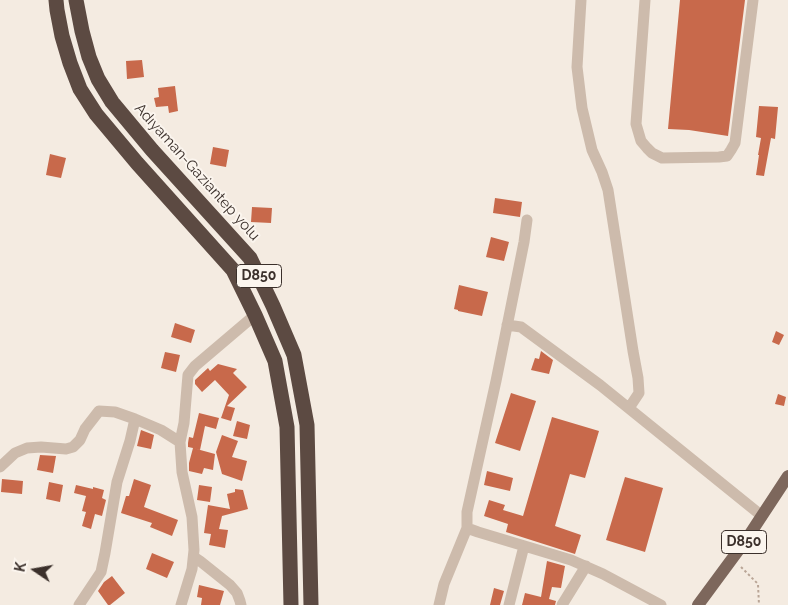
<!DOCTYPE html>
<meta charset="utf-8">
<style>
body{margin:0}
#map{position:relative;width:788px;height:605px;overflow:hidden;background:#f4ebe1;font-family:Raleway,sans-serif}
canvas{display:block}
.north{position:absolute;left:10px;top:545px;width:50px;height:50px;-webkit-text-stroke:4px #fbf5ee;paint-order:stroke;rotate:282deg;font-size:14px;font-weight:700;line-height:20px;text-align:center;color:#3b302b}
.north::after{content:'';display:block;margin:auto;width:18px;height:22px;background:#3b302b;clip-path:polygon(50% 0,100% 100%,50% 72%,0 100%)}
</style>
<div id="map">
<canvas width="788" height="605"></canvas>
<div class="north">K</div>
</div>
<script>
const ctx = document.querySelector('canvas').getContext('2d');
ctx.lineJoin = 'round';
function paint(path, color) { ctx.fillStyle = color; ctx.fill(path, 'evenodd'); }
const poly = rows => new Path2D(rows.map(r => 'M' + r).join(''));
function trace(path, color, width, dash) { ctx.strokeStyle = color; ctx.lineWidth = width; ctx.lineCap = dash ? 'butt' : 'round'; ctx.setLineDash(dash || []); ctx.stroke(path); }
function label(font, color, halo, rows, align = 'center') {
  ctx.font = font + ' Raleway,sans-serif'; ctx.lineWidth = 4; ctx.setLineDash([]); ctx.textBaseline = 'middle'; ctx.strokeStyle = halo; ctx.fillStyle = color; for (const [text, x, y, turn = 0] of rows) {
    ctx.save(); ctx.translate(x, y); ctx.rotate((+turn || 0) * Math.PI / 180); ctx.textAlign = isNaN(turn) ? turn : align; if (halo) ctx.strokeText(text, 0, 0); ctx.fillText(text, 0, 0); ctx.restore();
  }
}
paint(poly([
 [680,0,745,0,728,136,689,130,668,129],
 [142,60,144,77,127,79,126,61],
 [175,86,178,111,169,113,168,106,156,107,154,98,159,97,158,88],
 [759,106,778,107,775,139,771,138,764,176,756,175,759,155,758,155,761,138,756,137],
 [213,147,229,150,226,167,210,164],
 [50,154,66,158,61,178,46,175],
 [495,198,522,202,520,217,493,213],
 [252,207,272,208,271,223,251,222],
 [491,237,509,242,504,261,486,257],
 [459,285,488,292,482,316,458,311,458,310,454,309],
 [175,323,195,330,191,343,171,337],
 [776,331,784,335,779,345,772,342],
 [541,351,553,360,549,374,531,370,535,358,539,359],
 [165,352,180,355,176,372,161,368],
 [218,364,237,369,233,373,247,387,227,406,235,408,231,421,221,418,229,395,215,380,202,392,195,384,195,380,208,368,210,371],
 [511,393,536,401,520,451,495,443],
 [778,394,786,397,784,406,775,404],
 [199,413,219,418,216,429,205,426,200,450,193,448,215,454,213,470,204,468,202,474,189,471,189,463,193,448,188,447,188,443,189,437,193,438],
 [552,417,599,431,585,478,570,474,555,526,581,535,575,554,506,532,508,524,484,516,489,500,505,505,503,510,523,516],
 [237,421,250,425,247,439,233,436],
 [141,430,154,435,151,449,137,446],
 [222,435,238,441,232,457,247,461,242,481,222,474,216,452],
 [40,455,56,456,53,473,37,470],
 [487,471,513,478,510,491,484,485],
 [625,477,663,488,645,552,606,540],
 [2,479,23,481,22,494,1,492],
 [134,479,151,485,144,507,178,520,172,536,150,527,152,523,121,513,126,496,129,496],
 [49,482,63,485,60,502,46,499],
 [76,485,93,489,93,487,104,490,102,498,106,500,102,516,95,514,91,529,82,526,86,512,82,511,86,496,74,493],
 [199,485,212,487,210,502,197,500],
 [235,489,243,490,248,509,222,516,219,529,228,530,225,548,209,545,211,534,204,533,208,505,230,509,227,494,235,492],
 [152,553,174,562,167,578,146,569],
 [547,561,565,566,561,588,552,587,549,599,556,601,555,605,522,605,525,593,541,597],
 [112,576,125,593,110,605,108,605,98,591,104,582],
 [199,585,224,591,220,605,201,605,202,598,197,597],
 [494,588,504,591,500,605,490,605]
]), '#c8694b');
trace(poly([
 [741,567,758,584,759,605]
]), '#b9a596', 2, [2.5, 2.5]);
trace(poly([
 [581,0,577,67,582,108,592,150,602,172,608,190,633,351,638,378,639,393,629,408],
 [645,0,636,124,641,141,647,148,652,153,662,158,719,157,727,156,731,150,735,143,753,0],
 [527,220,524,242,496,381,467,512,467,528,478,532,571,560,603,574,661,605],
 [507,325,521,327,600,385,762,516],
 [0,467,15,453,27,448,41,447,66,449,73,447,80,440,85,429,99,411,115,412,135,419,161,430,180,442],
 [194,557,200,561,230,585,237,593,240,601,241,605],
 [79,605,101,572,105,553,117,482,130,441,135,419],
 [181,605,192,569,194,550,192,517,182,472,180,442,184,423,188,375,195,366,255,315],
 [439,605,444,584,467,528],
 [509,605,524,546],
 [562,605,586,566]
]), '#cdbbac', 11);
trace(poly([
 [698,605,746,540,788,476]
]), '#7d675c', 12);
trace(poly([
 [56,0,57,10,62,36,70,63,80,89,96,114,137,163,233,270,255,315,275,361,287,427,291,605],
 [76,0,82,31,89,57,98,79,112,102,152,150,250,258,273,306,294,355,307,425,311,605]
]), '#5c4a42', 15);
for (const [x, y, w] of [
 [259,276,45],
 [744,542,45]
]) { const box = new Path2D(); box.roundRect(x - w / 2, y - 11.5, w, 23, 4); ctx.fillStyle = '#fbf5ee'; ctx.fill(box); trace(box, '#3b302b', 1); }
label('bold 14px', '#3b302b', null, [
 ["D850",259,276],
 ["D850",744,542]
]);
label('15px', '#3b302b', '#fbf5ee', [
 ["Adıyaman-Gaziantep yolu",197,172,48]
]);
</script>
